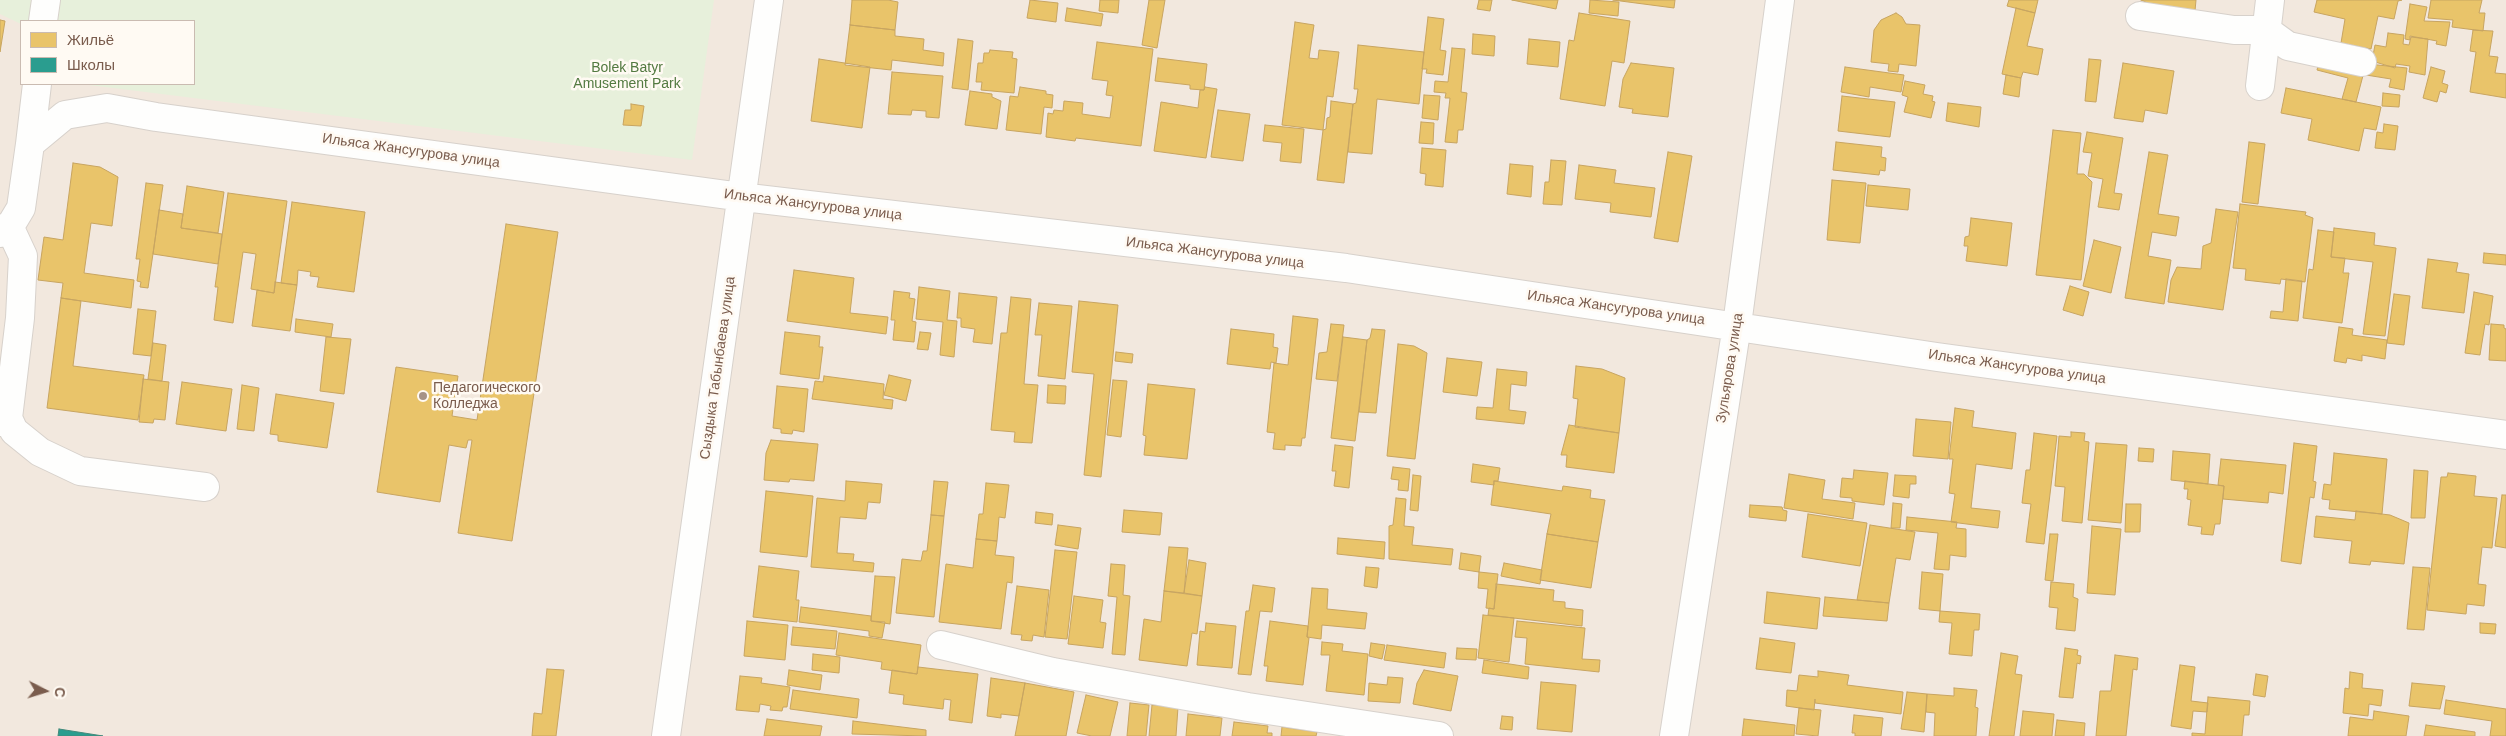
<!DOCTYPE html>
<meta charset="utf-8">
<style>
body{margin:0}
#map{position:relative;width:2506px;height:736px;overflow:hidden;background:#f9f5f0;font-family:Helvetica,sans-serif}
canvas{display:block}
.legend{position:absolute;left:20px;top:20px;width:175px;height:65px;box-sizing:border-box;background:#fffaf3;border:1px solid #cabbb1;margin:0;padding:6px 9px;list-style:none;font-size:15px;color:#7a5c4d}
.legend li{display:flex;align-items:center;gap:10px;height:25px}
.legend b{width:25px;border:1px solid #cabbb1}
.north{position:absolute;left:20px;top:666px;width:50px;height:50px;-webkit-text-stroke:4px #fffaf3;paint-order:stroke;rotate:95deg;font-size:14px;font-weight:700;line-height:20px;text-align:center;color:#7a5c4d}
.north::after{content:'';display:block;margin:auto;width:18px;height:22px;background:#7a5c4d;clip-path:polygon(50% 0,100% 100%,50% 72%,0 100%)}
</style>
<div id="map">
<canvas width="2506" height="736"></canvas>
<ul class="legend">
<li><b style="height:14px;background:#e9c46a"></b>Жильё</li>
<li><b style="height:14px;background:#2a9d8f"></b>Школы</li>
</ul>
<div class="north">С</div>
</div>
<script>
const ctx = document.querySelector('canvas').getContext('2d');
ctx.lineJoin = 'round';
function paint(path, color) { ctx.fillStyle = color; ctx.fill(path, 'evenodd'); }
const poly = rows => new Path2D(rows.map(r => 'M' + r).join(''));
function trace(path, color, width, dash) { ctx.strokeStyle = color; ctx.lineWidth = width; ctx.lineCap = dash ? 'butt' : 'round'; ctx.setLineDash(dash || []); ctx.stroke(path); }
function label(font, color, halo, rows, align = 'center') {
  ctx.font = font + ' Helvetica,sans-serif'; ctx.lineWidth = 5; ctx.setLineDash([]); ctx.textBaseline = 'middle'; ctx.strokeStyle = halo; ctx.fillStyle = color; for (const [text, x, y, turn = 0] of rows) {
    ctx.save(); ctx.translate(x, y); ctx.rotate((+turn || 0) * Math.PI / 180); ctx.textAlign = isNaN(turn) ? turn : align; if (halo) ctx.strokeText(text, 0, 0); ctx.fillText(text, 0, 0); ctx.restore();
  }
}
paint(poly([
 [0,0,2506,0,2506,736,0,736],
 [21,21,194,21,194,84,21,84]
]), '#f2e8de');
paint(poly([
 [0,0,714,0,692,160,81,84,194,84,194,21,21,21,21,24,0,14]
]), '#e7f0db');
const homes = poly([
 [852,0,888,0,898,2,895,30,850,25,852,0],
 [1030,0,1058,3,1056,22,1027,18,1030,0],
 [1100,0,1119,0,1118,13,1099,11,1100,0],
 [1149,0,1165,0,1157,48,1142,45,1149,0],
 [1479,0,1492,0,1490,11,1477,9,1479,0],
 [1512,0,1558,0,1556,9,1512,0],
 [1590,0,1619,2,1618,16,1589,13,1590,0],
 [1613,0,1675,0,1674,8,1613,0],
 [2009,0,2038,0,2035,13,2007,6,2009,0],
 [2141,0,2196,0,2195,11,2159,8,2141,0],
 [2317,0,2402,0,2398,1,2394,19,2378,16,2371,49,2341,43,2345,19,2314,12,2317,0],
 [2431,0,2482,0,2479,13,2485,13,2483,31,2452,27,2453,20,2428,18,2431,0],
 [2410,4,2427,7,2424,21,2450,22,2446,46,2436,44,2437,41,2410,36,2410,40,2405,39,2410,4],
 [1067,8,1103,14,1101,26,1065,21,1067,8],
 [2016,8,2035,13,2027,46,2043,49,2038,75,2023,72,2021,78,2002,74,2016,8],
 [1579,13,1630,21,1624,63,1612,61,1605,106,1560,99,1569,40,1574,41,1579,13],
 [1896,13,1902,17,1906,24,1920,25,1916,66,1899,64,1898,72,1888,71,1889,64,1871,62,1874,30,1881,20,1896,13],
 [1428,17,1444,19,1440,50,1446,51,1443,75,1426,73,1427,69,1422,69,1428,17],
 [0,20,5,21,0,52,0,20],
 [1295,22,1314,25,1309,58,1318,59,1319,50,1339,52,1333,97,1327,96,1323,130,1282,125,1295,22],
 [850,25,895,30,895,36,924,39,923,50,944,53,943,66,892,60,891,70,845,65,850,25],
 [2473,30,2493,31,2489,56,2498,57,2495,73,2506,74,2506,98,2470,92,2476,52,2470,51,2473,30],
 [2388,33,2404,35,2403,44,2409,45,2411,37,2428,39,2425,75,2409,72,2410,66,2396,64,2395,68,2372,61,2375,45,2386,47,2388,33],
 [1473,34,1495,36,1494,56,1472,54,1473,34],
 [958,39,973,41,968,90,952,88,958,39],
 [1529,39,1560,42,1558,67,1527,64,1529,39],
 [1097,42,1153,49,1141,146,1076,138,1075,141,1046,137,1048,113,1053,114,1054,110,1063,111,1064,101,1083,103,1082,114,1110,118,1113,96,1106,95,1108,81,1092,79,1097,42],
 [1358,45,1424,52,1419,104,1377,99,1372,154,1348,152,1353,104,1356,103,1358,89,1354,89,1358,45],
 [1452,48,1465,49,1461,92,1467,93,1463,130,1458,130,1457,143,1445,142,1450,98,1445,98,1446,93,1434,92,1435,81,1448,82,1452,48],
 [990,50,1013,52,1012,58,1017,59,1014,93,981,90,982,82,976,82,978,63,983,63,984,53,989,53,990,50],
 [1158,58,1207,64,1204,90,1190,89,1190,85,1155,81,1158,58],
 [2320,58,2365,68,2356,102,2342,99,2348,78,2317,70,2320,58],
 [819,59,870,67,862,128,811,121,819,59],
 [2089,59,2101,60,2096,102,2085,101,2089,59],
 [1631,63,1674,68,1668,117,1632,113,1633,109,1619,107,1623,79,1631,63],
 [2123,63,2174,71,2167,114,2145,110,2143,122,2114,118,2123,63],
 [2368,64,2407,68,2404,90,2389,87,2391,79,2366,75,2368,64],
 [1845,67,1904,75,1901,92,1870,87,1869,97,1841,92,1845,67],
 [2431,67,2445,71,2442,83,2448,85,2446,93,2440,91,2437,102,2423,98,2431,67],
 [892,72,943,76,939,118,926,117,926,111,912,110,911,115,888,114,892,72],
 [2006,75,2021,78,2019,97,2003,94,2006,75],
 [1905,81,1925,85,1923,94,1933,96,1932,101,1935,102,1931,118,1904,112,1908,97,1902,95,1905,81],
 [1020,87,1046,91,1046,94,1053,95,1052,108,1044,107,1041,134,1006,130,1010,96,1018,97,1020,87],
 [1205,87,1217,89,1206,158,1154,151,1161,102,1198,108,1200,90,1204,90,1205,87],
 [2286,88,2381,107,2376,130,2364,128,2359,151,2308,140,2312,119,2281,113,2286,88],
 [970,91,992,94,992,97,1001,101,997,129,965,125,970,91],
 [2383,93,2400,95,2399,107,2382,106,2383,93],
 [1424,95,1440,96,1438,120,1422,118,1424,95],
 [1842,96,1895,102,1890,137,1838,131,1842,96],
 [1331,101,1353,104,1344,183,1317,180,1323,130,1326,129,1327,118,1330,117,1331,101],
 [1948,103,1981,107,1979,127,1946,121,1948,103],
 [631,104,644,106,641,126,623,125,625,110,631,110,631,104],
 [1218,110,1250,114,1243,161,1211,157,1218,110],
 [1421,122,1434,123,1433,144,1419,143,1421,122],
 [2384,124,2398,126,2395,150,2375,148,2377,132,2383,133,2384,124],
 [1265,125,1304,129,1301,163,1280,161,1282,143,1263,141,1265,125],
 [2053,130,2081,133,2077,174,2084,174,2092,182,2081,280,2036,275,2053,130],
 [2087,132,2123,138,2114,193,2122,194,2119,210,2098,207,2103,179,2088,176,2092,153,2083,152,2087,132],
 [1836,142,1882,147,1881,157,1886,158,1885,171,1880,170,1879,175,1833,170,1836,142],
 [2249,142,2265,144,2258,204,2242,202,2249,142],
 [1422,148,1446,150,1443,187,1425,185,1426,174,1420,173,1422,148],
 [1668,152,1692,156,1678,242,1654,238,1668,152],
 [2149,152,2168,155,2158,214,2179,217,2176,236,2152,232,2148,256,2171,260,2164,304,2125,298,2149,152],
 [1551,160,1566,161,1562,205,1543,204,1545,182,1549,182,1551,160],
 [73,163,100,167,118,177,112,226,91,223,84,273,134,280,131,308,61,298,63,283,38,280,44,237,63,240,73,163],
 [1510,164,1533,166,1531,197,1507,194,1510,164],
 [1579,165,1616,170,1614,183,1655,188,1651,217,1610,212,1611,203,1575,199,1579,165],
 [1832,180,1866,183,1860,243,1827,240,1832,180],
 [146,183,163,185,148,288,140,287,141,282,137,281,140,259,136,259,146,183],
 [1868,185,1910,189,1908,210,1866,206,1868,185],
 [187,186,224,192,218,233,181,228,187,186],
 [228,193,287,201,274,293,251,289,256,254,243,252,233,323,214,320,218,287,215,287,228,193],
 [292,202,365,212,354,292,317,287,319,277,310,276,311,272,298,270,297,285,281,283,292,202],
 [2240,204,2306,212,2305,215,2313,218,2305,282,2281,279,2280,284,2245,280,2246,269,2233,268,2240,204],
 [2216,209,2238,212,2223,310,2168,302,2171,280,2177,267,2201,269,2203,246,2211,243,2216,209],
 [159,210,183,214,181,228,222,234,218,264,153,254,159,210],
 [1971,218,2012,223,2007,266,1966,261,1968,246,1964,246,1965,237,1969,236,1971,218],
 [506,224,558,232,512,541,458,533,472,440,468,440,466,448,449,445,440,502,377,492,396,367,458,376,452,416,477,420,506,224],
 [2334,228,2375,233,2374,245,2396,248,2385,336,2363,334,2373,262,2331,257,2334,228],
 [2318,230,2334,232,2331,257,2345,258,2343,273,2349,273,2342,323,2303,318,2309,269,2313,270,2318,230],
 [2094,240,2121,247,2111,293,2083,286,2094,240],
 [2484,253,2506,255,2506,265,2483,263,2484,253],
 [2428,259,2458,263,2456,272,2469,274,2464,313,2422,308,2428,259],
 [794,270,854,278,850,313,888,317,886,334,787,321,794,270],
 [2286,279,2302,281,2298,321,2270,318,2271,311,2283,312,2286,279],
 [275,282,297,285,290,331,252,326,257,290,274,293,275,282],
 [2070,286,2089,292,2083,316,2063,310,2070,286],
 [919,287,950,291,947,320,957,321,954,357,940,355,943,322,916,319,919,287],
 [894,291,910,293,909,298,915,299,912,321,916,322,914,342,893,340,895,320,891,320,894,291],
 [2474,292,2493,296,2489,325,2485,324,2480,355,2465,353,2474,292],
 [959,293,997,297,992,344,973,342,975,329,961,327,961,318,957,318,959,293],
 [2394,294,2410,296,2404,345,2387,343,2394,294],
 [1011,297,1031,299,1024,384,1038,385,1032,443,1014,442,1015,432,991,430,1001,333,1007,333,1011,297],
 [61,298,81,301,73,366,144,375,138,420,47,408,61,298],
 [1079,301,1118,305,1101,477,1084,475,1094,374,1072,372,1079,301],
 [1039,303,1072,306,1065,379,1038,376,1042,335,1035,335,1039,303],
 [138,309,156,311,151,356,133,354,138,309],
 [1293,316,1318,319,1305,438,1302,438,1301,446,1285,445,1285,450,1273,449,1275,433,1267,432,1274,363,1288,365,1293,316],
 [296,319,333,324,331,337,295,332,296,319],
 [1331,324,1344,325,1337,381,1316,379,1319,353,1327,352,1331,324],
 [2491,324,2504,325,2504,328,2506,329,2506,361,2489,360,2491,324],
 [2339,327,2353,329,2352,335,2387,340,2385,359,2362,355,2362,361,2347,358,2346,363,2334,361,2339,327],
 [1231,329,1274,334,1273,347,1278,348,1276,363,1271,362,1270,369,1227,364,1231,329],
 [1372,329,1385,330,1376,413,1359,412,1367,340,1370,338,1372,329],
 [785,332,820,336,819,347,823,347,819,379,780,374,785,332],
 [920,332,931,333,928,350,917,349,920,332],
 [326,337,351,339,344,394,320,391,326,337],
 [1343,337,1367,340,1355,441,1331,438,1343,337],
 [153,343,166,345,162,381,148,379,153,343],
 [1398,344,1414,346,1427,353,1415,459,1387,456,1398,344],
 [1116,352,1133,354,1132,363,1115,361,1116,352],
 [1447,358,1482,362,1477,396,1443,392,1447,358],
 [1576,366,1602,369,1625,378,1619,433,1575,427,1578,399,1573,398,1576,366],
 [1497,369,1527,372,1526,386,1511,384,1509,410,1526,412,1524,424,1476,419,1477,407,1493,408,1497,369],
 [889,375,911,380,906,401,884,395,889,375],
 [824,376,884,384,883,399,893,400,892,409,812,399,815,381,823,382,824,376],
 [143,379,169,382,165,420,154,419,153,423,139,422,143,379],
 [1113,380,1127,381,1121,437,1107,435,1113,380],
 [182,382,232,389,226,431,176,424,182,382],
 [1148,384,1195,389,1187,459,1144,455,1146,436,1143,435,1148,384],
 [242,385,259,388,254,431,237,429,242,385],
 [1048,385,1066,386,1065,404,1047,403,1048,385],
 [777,386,808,389,804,432,793,430,792,434,781,433,781,429,773,428,777,386],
 [276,394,334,403,327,448,278,441,278,435,270,434,276,394],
 [1955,408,1974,411,1972,427,2016,433,2012,469,1976,464,1971,508,2000,511,1998,528,1951,522,1955,494,1949,493,1953,459,1949,459,1955,408],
 [1916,419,1951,422,1948,459,1913,456,1916,419],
 [1569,425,1619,433,1614,473,1566,467,1567,455,1561,455,1569,425],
 [2071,432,2085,433,2084,441,2089,442,2082,523,2062,521,2065,487,2055,486,2059,436,2071,437,2071,432],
 [2034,433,2057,436,2044,544,2026,542,2031,504,2022,503,2026,470,2030,470,2034,433],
 [771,440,818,444,814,481,790,479,789,482,764,480,766,453,771,440],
 [2096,443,2127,445,2121,523,2088,520,2096,443],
 [2294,443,2317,446,2313,481,2316,482,2314,498,2310,497,2301,564,2281,561,2294,443],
 [1335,445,1353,447,1349,488,1334,486,1336,471,1332,471,1335,445],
 [2139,448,2154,449,2153,462,2138,461,2139,448],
 [2173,451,2210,454,2208,484,2171,480,2173,451],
 [2334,453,2387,459,2382,514,2329,509,2330,500,2322,499,2324,484,2331,485,2334,453],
 [2221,459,2286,465,2283,494,2269,492,2268,503,2223,499,2224,486,2218,485,2221,459],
 [1473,464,1500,468,1498,481,1494,481,1494,485,1471,482,1473,464],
 [1393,467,1410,469,1408,491,1398,490,1399,480,1391,479,1393,467],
 [1854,470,1888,473,1884,505,1852,501,1852,498,1840,497,1842,478,1853,479,1854,470],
 [2414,470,2428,471,2425,518,2411,518,2414,470],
 [2448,473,2476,476,2474,496,2497,498,2492,548,2482,547,2478,584,2486,585,2484,606,2467,604,2466,614,2427,610,2441,477,2447,477,2448,473],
 [1789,474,1825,480,1822,499,1855,503,1853,519,1784,508,1789,474],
 [1413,475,1421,476,1418,511,1410,510,1413,475],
 [1895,475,1916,476,1916,484,1910,484,1909,498,1893,496,1895,475],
 [846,481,882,484,880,503,868,502,866,519,840,517,837,553,854,554,853,561,874,563,873,572,811,567,817,498,845,501,846,481],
 [934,481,948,482,944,516,931,515,934,481],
 [1494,481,1562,491,1563,486,1591,490,1590,498,1605,500,1598,542,1547,534,1551,514,1491,505,1494,481],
 [2185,481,2224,486,2220,524,2215,524,2213,535,2201,534,2202,527,2188,525,2191,500,2187,499,2188,489,2184,489,2185,481],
 [986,483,1009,485,1005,518,999,517,997,541,976,539,979,514,983,514,986,483],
 [766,491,813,496,807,557,760,552,766,491],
 [2502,495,2506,495,2506,548,2495,546,2502,495],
 [1396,498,1406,499,1404,526,1414,527,1412,545,1453,549,1451,565,1389,559,1389,526,1393,525,1396,498],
 [1893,503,1902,504,1900,528,1891,528,1893,503],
 [2126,504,2141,504,2140,532,2125,532,2126,504],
 [1750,505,1782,507,1783,510,1787,511,1786,521,1749,517,1750,505],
 [1124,510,1162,513,1160,535,1122,532,1124,510],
 [2356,511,2390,515,2409,523,2404,564,2371,561,2370,565,2349,563,2352,541,2314,537,2316,516,2355,520,2356,511],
 [1036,512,1053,514,1052,525,1035,523,1036,512],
 [1808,514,1867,523,1860,566,1802,557,1808,514],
 [931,515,944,516,934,617,896,613,902,559,921,561,923,551,927,551,931,515],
 [1907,517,1957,522,1956,528,1966,529,1966,557,1950,555,1949,570,1934,569,1938,533,1906,530,1907,517],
 [1058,525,1081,528,1078,549,1055,545,1058,525],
 [1870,525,1915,532,1910,560,1896,558,1889,603,1857,600,1870,525],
 [2092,526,2121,529,2115,595,2087,593,2092,526],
 [1547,534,1598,542,1591,588,1540,580,1547,534],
 [2050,534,2058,534,2053,581,2045,580,2050,534],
 [1338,538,1385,542,1384,559,1337,554,1338,538],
 [976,539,997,541,995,555,1014,557,1012,583,1007,582,1001,629,939,622,946,564,973,568,976,539],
 [1169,547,1188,548,1184,593,1164,591,1169,547],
 [1055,550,1077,552,1067,639,1045,637,1055,550],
 [1461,553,1481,556,1479,572,1459,569,1461,553],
 [1189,560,1206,563,1202,596,1184,593,1189,560],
 [1504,563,1542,570,1540,584,1501,576,1504,563],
 [1111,564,1125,565,1123,595,1130,596,1125,655,1112,654,1117,597,1108,596,1111,564],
 [759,566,799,571,796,600,799,600,797,622,753,617,759,566],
 [1366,567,1379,568,1377,588,1364,586,1366,567],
 [2413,567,2430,568,2424,630,2407,629,2413,567],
 [1479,572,1498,574,1494,609,1486,608,1488,589,1478,588,1479,572],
 [1922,572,1943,574,1940,611,1919,609,1922,572],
 [875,576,895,577,890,624,871,621,875,576],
 [2051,582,2074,584,2073,597,2078,599,2075,631,2056,629,2058,608,2049,607,2051,582],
 [1496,584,1554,590,1553,601,1565,602,1565,608,1583,610,1582,626,1488,615,1489,608,1494,609,1496,584],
 [1253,585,1275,588,1272,612,1260,611,1251,675,1238,674,1246,611,1249,611,1253,585],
 [1017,586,1049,590,1044,637,1033,635,1032,641,1021,640,1022,635,1011,634,1017,586],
 [1312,588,1328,589,1327,609,1367,613,1365,629,1322,625,1321,639,1307,637,1312,588],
 [1164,591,1202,596,1197,634,1192,633,1187,666,1139,660,1144,619,1161,622,1164,591],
 [1767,592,1820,598,1817,629,1764,623,1767,592],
 [1074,596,1103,600,1100,622,1106,623,1103,648,1068,644,1074,596],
 [1825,597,1889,603,1887,621,1823,616,1825,597],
 [801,607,871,616,871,621,885,622,882,638,869,636,869,631,799,622,801,607],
 [1940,611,1980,614,1979,630,1974,630,1972,656,1949,654,1952,623,1939,622,1940,611],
 [1483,615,1514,618,1509,662,1478,658,1483,615],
 [747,621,788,625,785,660,744,656,747,621],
 [1270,621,1308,626,1307,637,1309,638,1303,685,1266,681,1268,666,1264,666,1270,621],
 [1517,621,1585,628,1582,659,1600,660,1599,672,1525,664,1527,638,1515,637,1517,621],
 [1206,623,1236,626,1232,668,1197,665,1200,631,1205,632,1206,623],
 [2480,623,2496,624,2495,634,2480,633,2480,623],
 [793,627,837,631,835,649,791,645,793,627],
 [839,633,921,645,917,674,881,669,882,662,836,655,839,633],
 [1760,638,1795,643,1791,673,1756,669,1760,638],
 [1322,642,1343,644,1342,651,1368,654,1364,695,1326,691,1330,655,1321,655,1322,642],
 [1371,643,1385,645,1382,659,1369,656,1371,643],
 [1387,645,1446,653,1444,668,1384,660,1387,645],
 [1457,648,1477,649,1476,660,1456,659,1457,648],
 [2065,648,2078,650,2077,655,2081,656,2080,664,2077,663,2073,698,2059,697,2065,648],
 [2001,653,2018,656,2015,674,2022,675,2014,736,1989,736,2001,653],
 [813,654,840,657,839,673,812,670,813,654],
 [2115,655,2138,658,2137,670,2133,669,2126,736,2096,736,2100,691,2111,691,2115,655],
 [1484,660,1529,667,1528,679,1482,673,1484,660],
 [2180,665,2195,667,2191,701,2208,703,2207,712,2193,711,2191,729,2171,726,2180,665],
 [918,667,978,674,972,723,949,720,951,700,944,699,943,709,903,704,904,695,889,693,892,670,917,674,918,667],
 [547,669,564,670,556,736,532,736,534,713,542,714,547,669],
 [789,670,822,675,820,690,787,685,789,670],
 [1424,670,1458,676,1451,711,1413,704,1417,683,1424,670],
 [1818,671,1849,675,1847,685,1903,692,1901,714,1815,703,1815,699,1814,710,1786,706,1787,690,1797,691,1799,675,1818,677,1818,671],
 [2350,672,2363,674,2362,688,2383,690,2381,706,2369,704,2368,716,2343,713,2345,688,2349,689,2350,672],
 [2256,674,2268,676,2265,697,2253,695,2256,674],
 [740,676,762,678,761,683,790,687,787,707,783,707,782,711,770,710,771,706,760,704,759,712,736,710,740,676],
 [1388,677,1403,678,1400,703,1368,701,1369,683,1387,685,1388,677],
 [991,678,1025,683,1019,716,1001,714,1001,718,987,716,991,678],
 [1541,682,1576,685,1572,732,1537,729,1541,682],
 [1025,683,1074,692,1066,736,1015,736,1025,683],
 [2412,683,2445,686,2440,709,2409,706,2412,683],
 [1954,688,1977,690,1975,707,1978,708,1976,736,1934,736,1935,713,1926,712,1927,694,1954,696,1954,688],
 [793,690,859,699,857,718,790,709,793,690],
 [1907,692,1927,694,1924,732,1901,729,1907,692],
 [1086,695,1118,702,1110,736,1092,736,1077,733,1086,695],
 [2208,697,2250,701,2249,715,2244,715,2242,736,2192,736,2192,733,2205,734,2208,697],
 [2446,700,2506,709,2506,736,2490,736,2492,721,2444,714,2446,700],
 [1130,703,1149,705,1146,736,1127,736,1130,703],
 [1152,705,1178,707,1176,736,1149,736,1152,705],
 [1799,708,1821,710,1818,736,1796,734,1799,708],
 [2023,711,2054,714,2052,736,2020,736,2023,711],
 [2374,711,2409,716,2406,736,2348,736,2350,717,2373,720,2374,711],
 [1188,714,1222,718,1220,736,1186,736,1188,714],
 [1854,715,1883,718,1881,736,1855,736,1855,733,1852,733,1854,715],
 [1502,716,1513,717,1512,730,1500,729,1502,716],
 [767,719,822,726,820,736,764,736,767,719],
 [1744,719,1795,725,1794,736,1742,736,1744,719],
 [2057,720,2085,723,2084,736,2055,736,2057,720],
 [853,721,926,730,926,736,852,734,853,721],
 [1234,722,1268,726,1267,733,1272,733,1272,736,1232,736,1234,722],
 [2426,725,2475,732,2475,736,2424,736,2426,725],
 [1282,727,1317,732,1316,736,1281,736,1282,727]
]);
paint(homes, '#e9c46a');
trace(homes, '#c8a561', 1);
const schools = poly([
 [59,729,103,736,58,736,59,729]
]);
paint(schools, '#2a9d8f');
trace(schools, '#428a7b', 1);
const minor = poly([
 [2140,16,2234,30,2266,30,2288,46,2362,62],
 [43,21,46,0],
 [2260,86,2270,0],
 [30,144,37,84],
 [0,233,12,223,21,208,30,144,65,115,107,108,156,117,742,197,1346,268,1937,357,2506,435],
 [8,418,14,431,40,452,80,471,205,487],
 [0,422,8,418,20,318,23,256,9,226],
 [941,645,1053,672,1248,707,1439,736],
 [666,736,769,0],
 [1674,736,1737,325,1780,0]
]);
trace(minor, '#d7d1cb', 30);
trace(minor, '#fefefd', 28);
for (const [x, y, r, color] of [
 [423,396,5,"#a69286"]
]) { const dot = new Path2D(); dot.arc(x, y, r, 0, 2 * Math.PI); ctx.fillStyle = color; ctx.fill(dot); trace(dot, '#fffaf3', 2); }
label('14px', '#537a41', '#fffaf3', [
 ["Bolek Batyr",627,68],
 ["Amusement Park",627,84]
]);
label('14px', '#7a5c4d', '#fffaf3', [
 ["Ильяса Жансугурова улица",411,151,8],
 ["Ильяса Жансугурова улица",813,205,7],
 ["Ильяса Жансугурова улица",1215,253,7],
 ["Ильяса Жансугурова улица",1616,308,8],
 ["Ильяса Жансугурова улица",2017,367,8],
 ["Сыздыка Табынбаева улица",718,368,-82],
 ["Зульярова улица",1730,368,-81]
]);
label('14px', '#7a5c4d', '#fffaf3', [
 ["Педагогического",433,388],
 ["Колледжа",433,404]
], 'left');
</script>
